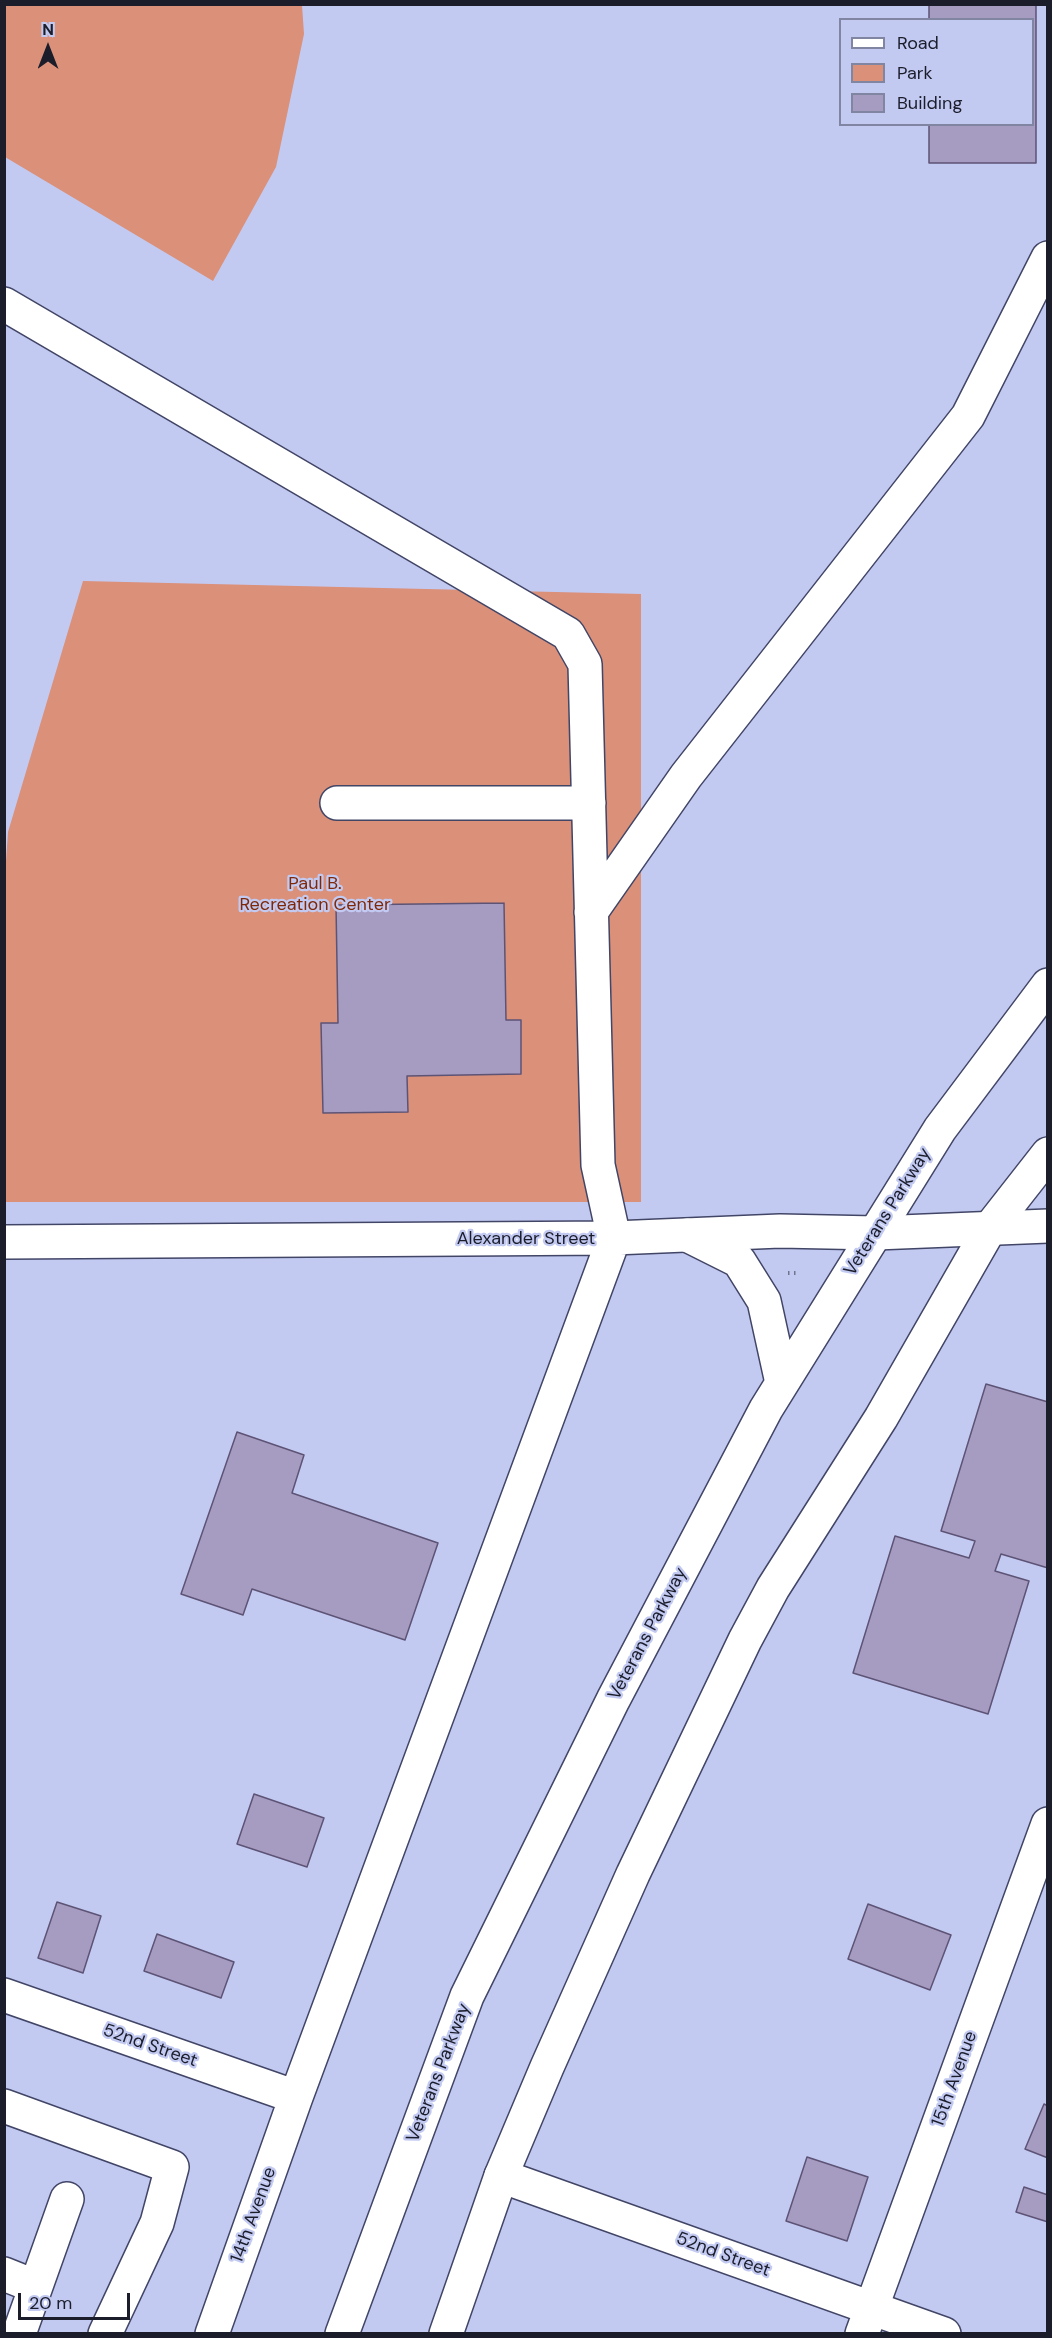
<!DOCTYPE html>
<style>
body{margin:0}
#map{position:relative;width:1052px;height:2338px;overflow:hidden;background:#c3caf2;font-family:"DM Sans",sans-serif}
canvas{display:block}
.frame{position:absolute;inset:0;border:6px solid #1b1d2b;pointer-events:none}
.legend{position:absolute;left:839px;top:18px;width:195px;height:108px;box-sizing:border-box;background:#c3caf2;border:2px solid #8085a2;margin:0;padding:8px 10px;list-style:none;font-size:18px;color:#1b1d2b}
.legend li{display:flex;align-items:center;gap:12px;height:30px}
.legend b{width:30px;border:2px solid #8085a2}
.north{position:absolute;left:18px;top:18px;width:60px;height:60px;-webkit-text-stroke:4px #c3caf2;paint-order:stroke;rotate:0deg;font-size:16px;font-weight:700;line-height:24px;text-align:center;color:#1b1d2b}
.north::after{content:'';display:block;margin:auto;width:21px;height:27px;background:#1b1d2b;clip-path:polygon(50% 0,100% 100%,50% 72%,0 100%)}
.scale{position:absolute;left:18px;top:2293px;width:112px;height:27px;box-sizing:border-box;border:3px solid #1b1d2b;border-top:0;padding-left:8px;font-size:18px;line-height:21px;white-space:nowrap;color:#1b1d2b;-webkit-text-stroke:4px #c3caf2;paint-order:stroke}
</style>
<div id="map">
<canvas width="1052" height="2338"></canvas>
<div class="frame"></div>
<ul class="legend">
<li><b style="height:8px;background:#fff"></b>Road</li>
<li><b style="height:16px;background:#da9079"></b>Park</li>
<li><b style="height:16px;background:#a69bc1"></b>Building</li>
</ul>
<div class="north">N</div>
<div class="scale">20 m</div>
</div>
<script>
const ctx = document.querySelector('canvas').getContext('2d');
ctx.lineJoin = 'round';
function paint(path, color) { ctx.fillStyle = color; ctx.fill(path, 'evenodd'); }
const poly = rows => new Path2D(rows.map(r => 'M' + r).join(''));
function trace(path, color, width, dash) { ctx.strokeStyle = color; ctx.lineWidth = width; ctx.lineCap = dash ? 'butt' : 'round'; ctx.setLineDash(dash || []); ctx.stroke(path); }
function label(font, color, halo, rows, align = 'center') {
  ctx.font = font + ' "DM Sans",sans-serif'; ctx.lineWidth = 4.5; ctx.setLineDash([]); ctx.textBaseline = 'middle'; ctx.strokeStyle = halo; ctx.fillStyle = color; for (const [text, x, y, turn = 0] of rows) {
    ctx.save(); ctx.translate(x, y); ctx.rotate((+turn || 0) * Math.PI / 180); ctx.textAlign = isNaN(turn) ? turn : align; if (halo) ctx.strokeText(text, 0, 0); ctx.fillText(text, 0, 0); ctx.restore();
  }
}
paint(poly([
 [5,4,302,5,304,34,276,167,213,281,5,157],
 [83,581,641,594,641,1202,5,1202,4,890,8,832]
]), '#da9079');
const building = poly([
 [929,4,1036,4,1036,163,929,163,929,124,1032,124,1032,20,929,20,929,4],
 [504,903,506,1020,521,1020,521,1074,407,1076,408,1112,323,1113,321,1023,338,1023,336,905,504,903],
 [986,1384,1048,1402,1048,1568,1001,1554,995,1571,1029,1581,988,1714,853,1673,895,1536,969,1558,975,1541,941,1531,986,1384],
 [237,1432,304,1455,292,1493,438,1543,405,1640,252,1589,243,1615,181,1594,237,1432],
 [254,1794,324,1818,307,1867,237,1844,254,1794],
 [57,1902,101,1916,83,1973,38,1958,57,1902],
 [868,1904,951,1935,930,1990,848,1959,868,1904],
 [157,1934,234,1962,221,1998,144,1971,157,1934],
 [1044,2104,1048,2106,1048,2158,1025,2149,1044,2104],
 [807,2157,868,2177,847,2241,786,2221,807,2157],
 [1024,2187,1048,2195,1048,2222,1016,2212,1024,2187]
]);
paint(building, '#a69bc1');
trace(building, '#5d5375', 1.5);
const minor = poly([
 [4,304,568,634,585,664,598,1165,614,1238,296,2097,212,2334],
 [337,803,589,803],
 [591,912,686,776,968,416,1048,258],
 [4,1242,614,1238,780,1231,876,1233,1048,1226],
 [4,1995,296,2097],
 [4,2106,172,2167,157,2223,105,2334],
 [501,2176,944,2334],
 [4,2274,34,2286],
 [19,2334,67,2199],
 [862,2334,1048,1824]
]);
const major = poly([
 [687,1235,739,1261,764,1301,782,1383],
 [342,2334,467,1996,613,1700,766,1409,940,1129,1048,985],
 [446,2334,501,2176,547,2067,633,1874,745,1640,773,1588,881,1418,990,1228,1048,1154]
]);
trace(minor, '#414566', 36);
trace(major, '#414566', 36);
trace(poly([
 [788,1273,797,1273]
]), '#70748f', 4, [1.5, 4.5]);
trace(minor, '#fff', 33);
trace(major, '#fff', 33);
label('18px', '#7f2808', '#c3caf2', [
 ["Paul B.",315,884],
 ["Recreation Center",315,905]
]);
label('18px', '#1b1d2b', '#c3caf2', [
 ["Veterans Parkway",888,1212,-58],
 ["Alexander Street",526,1239],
 ["Veterans Parkway",648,1634,-62],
 ["52nd Street",150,2046,19],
 ["Veterans Parkway",439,2073,-69],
 ["15th Avenue",955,2079,-70],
 ["14th Avenue",254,2215,-70],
 ["52nd Street",723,2255,20]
]);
</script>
